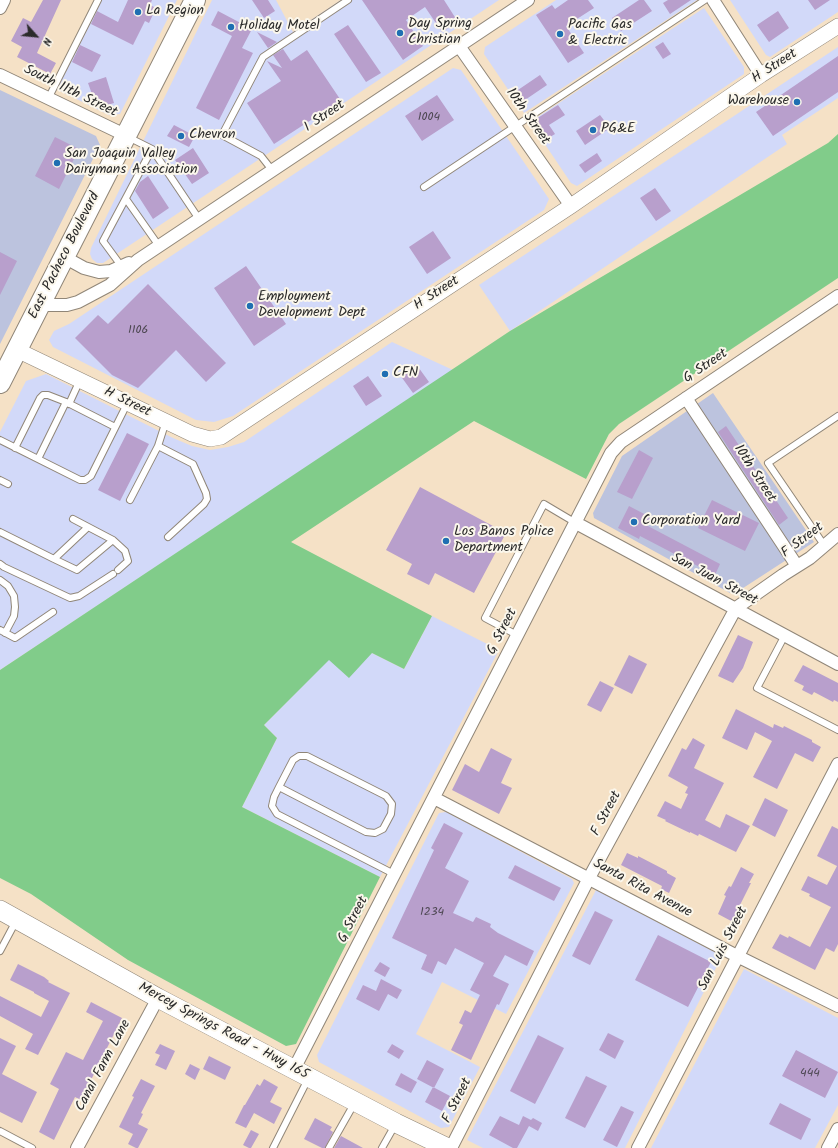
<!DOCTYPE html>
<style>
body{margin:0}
#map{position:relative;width:838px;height:1148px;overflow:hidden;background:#f5e1c6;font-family:Kalam,sans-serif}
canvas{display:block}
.north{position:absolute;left:16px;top:16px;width:40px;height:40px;-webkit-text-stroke:3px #fbf7ec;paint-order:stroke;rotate:117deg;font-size:11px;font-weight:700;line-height:16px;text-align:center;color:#2b2b2b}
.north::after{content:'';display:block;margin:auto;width:14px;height:18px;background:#2b2b2b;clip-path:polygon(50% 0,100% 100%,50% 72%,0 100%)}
</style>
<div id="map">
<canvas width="838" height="1148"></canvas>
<div class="north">N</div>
</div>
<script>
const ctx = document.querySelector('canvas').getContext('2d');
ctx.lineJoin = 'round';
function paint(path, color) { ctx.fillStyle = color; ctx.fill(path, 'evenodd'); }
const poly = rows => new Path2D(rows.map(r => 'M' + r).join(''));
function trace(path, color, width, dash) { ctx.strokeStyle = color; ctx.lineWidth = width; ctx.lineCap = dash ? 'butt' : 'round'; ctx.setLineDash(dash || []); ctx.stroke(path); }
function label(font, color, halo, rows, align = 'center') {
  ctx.font = font + ' Kalam,sans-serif'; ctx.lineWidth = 4; ctx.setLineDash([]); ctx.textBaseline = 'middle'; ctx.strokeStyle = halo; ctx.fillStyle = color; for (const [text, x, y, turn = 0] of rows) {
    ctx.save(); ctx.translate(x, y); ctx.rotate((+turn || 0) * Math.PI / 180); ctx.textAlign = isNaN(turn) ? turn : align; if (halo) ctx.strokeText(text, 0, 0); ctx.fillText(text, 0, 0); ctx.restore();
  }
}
paint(poly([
 [98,0,177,0,120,114,109,115,54,88],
 [212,0,276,0,293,32,341,0,499,0,103,263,97,263,92,259,90,254,91,248],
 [556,0,697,0,524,113,484,54,485,47],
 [730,0,838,0,838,12,770,57,766,55],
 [704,8,744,67,744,74,577,186,571,183,530,122],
 [838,47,838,98,782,135,787,144,510,331,479,285],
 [453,68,461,70,549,199,544,210,233,416,214,422,196,420,53,347,49,340,54,331,69,324],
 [392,342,453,370,0,670,0,432,26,381,46,374,173,438,192,446,210,450,228,447,244,442],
 [432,616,499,650,380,877,242,807,277,738,264,725,329,659,372,653,404,669],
 [446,812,572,879,574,883,506,1014,442,982,416,1034,480,1067,449,1127,441,1128,319,1062,317,1055,439,813],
 [596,890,722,956,625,1148,483,1148,467,1140],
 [744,969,838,1018,838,1105,815,1148,651,1148]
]), '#d2d9f9');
paint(poly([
 [0,90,96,136,100,145,0,344],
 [713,393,814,542,737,592,730,593,594,518,593,513,622,456]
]), '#bcc3de');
paint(poly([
 [838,134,838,278,619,424,609,434,586,479,474,421,291,542,432,616,404,669,372,653,349,678,329,660,264,725,277,738,242,807,380,877,296,1044,286,1046,128,960,31,894,0,878,0,670,510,331,828,143]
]), '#81cc8a');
paint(poly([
 [43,0,61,0,37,53,56,63,50,74,17,57,22,47,11,41,23,18,31,22],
 [128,0,152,0,150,5,156,8,149,23,145,21,133,45,91,24,97,11,118,22],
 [252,0,268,0,275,11,264,18],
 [362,0,444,0,458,22,442,32,425,7,406,20,423,46,403,60],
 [568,0,588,0,594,8,566,26,584,53,568,63,536,15,552,5,555,9],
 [639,0,644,0,652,11,621,31,612,18],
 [668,0,691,0,670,14,663,3],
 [808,0,830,0,815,10],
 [218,11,252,29,242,48,253,53,219,120,196,108,232,36,211,25],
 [778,11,789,28,769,42,757,25],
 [348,25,381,73,366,82,334,34],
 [257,32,277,42,268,48],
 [663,42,671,54,663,59,655,47],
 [80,45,101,55,92,72,72,62],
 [283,49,291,61,307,50,342,102,326,113,325,111,274,144,247,103,281,81,267,61,282,68,273,55],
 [838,56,838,92,773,136,756,112],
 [540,75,547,85,522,102,515,92],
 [106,77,114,103,97,108,88,83],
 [437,95,454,120,422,141,405,116],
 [558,105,565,115,549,125,555,134,545,140,533,121],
 [600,115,610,128,585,145,576,131],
 [174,125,195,136,189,147,167,136],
 [55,137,79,149,59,189,35,176],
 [193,148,209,173,192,184,175,160],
 [597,153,602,161,585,173,579,165],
 [148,176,169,208,153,219,135,191,140,182],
 [655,188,671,211,656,221,640,198],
 [433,231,451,258,427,274,409,247],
 [0,252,17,261,0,295],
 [246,266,286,324,254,346,214,288],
 [148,284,226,363,206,382,176,350,138,388,112,375,75,338,98,315,108,324],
 [416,364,429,382,413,393,400,375],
 [368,376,382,396,366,406,353,386],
 [726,426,788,518,779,525,718,432],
 [127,433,149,444,120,501,98,490],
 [639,450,653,458,632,499,617,492],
 [420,487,506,533,474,593,435,573,429,585,407,574,412,564,386,550],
 [712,500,759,523,745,551,698,528],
 [629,506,650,517,646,525,720,564,715,575,640,536,639,539,618,528],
 [738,635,753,642,743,668,733,683,718,676],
 [629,655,647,664,632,694,614,685],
 [803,665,838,683,838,702,834,700,833,702,814,692,812,695,802,690,804,686,794,681],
 [600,681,614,688,601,712,587,705],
 [736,709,773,728,774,724,783,728,784,726,812,740,812,742,821,747,813,762,795,753,777,789,753,777,772,741,755,732,747,750,722,738],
 [693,738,705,745,694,768,724,783,705,820,720,828,726,814,750,826,736,852,699,834,698,836,690,832,690,833,665,821,666,820,657,816,665,801,681,809,688,794,685,793,688,787,668,776,682,748,686,750],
 [491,748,512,759,501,783,512,788,499,814,452,790,465,764,479,772],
 [765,798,788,810,775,837,752,825],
 [444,823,463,833,445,868,469,881,453,913,473,922,476,917,491,924,490,927,498,933,534,951,527,966,505,955,493,976,509,984,499,1005,497,1004,471,1060,451,1050,463,1025,459,1023,465,1010,471,1013,480,995,470,990,484,963,455,948,446,965,438,961,432,974,421,969,427,955,392,938,434,850,431,848],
 [832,826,838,829,838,944,834,952,826,948,815,970,772,948,780,934,788,938,789,936,810,947,831,907,809,896,810,894,801,890,808,876,827,885,837,866,817,856],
 [627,853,638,858,638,856,667,871,667,873,676,878,669,893,661,889,662,886,621,865],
 [515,865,561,888,554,901,508,878],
 [741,867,754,874,749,883,751,883,736,913,737,914,733,922,718,914,726,896,724,895,729,886,731,887],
 [595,911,613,920,590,965,572,956],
 [658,935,711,962,688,1007,635,980],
 [380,962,390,968,385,977,374,971],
 [18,964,44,977,49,981,48,982,70,993,38,1055,25,1049,33,1034,0,1016,0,996,41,1017,49,1001,34,993,34,992,10,980],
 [381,979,402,990,397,999,388,994,379,1011,356,999,363,985,376,991],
 [91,1002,122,1018,81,1100,75,1097,54,1140,39,1132,59,1089,50,1084,66,1052,83,1060,103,1021,86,1012],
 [608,1033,624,1041,615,1059,599,1050],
 [538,1035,564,1048,535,1104,510,1091],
 [0,1038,16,1046,2,1074,37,1092,22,1123,0,1112],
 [160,1044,175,1051,166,1070,155,1065,160,1055,155,1053],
 [392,1044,404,1051,399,1059,387,1052],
 [796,1050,838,1072,825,1098,782,1076],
 [209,1056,231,1067,225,1080,203,1069],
 [427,1060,444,1069,434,1088,417,1079],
 [190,1064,200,1069,195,1080,185,1074],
 [401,1073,417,1082,411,1093,395,1085],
 [586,1076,607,1086,585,1128,565,1118],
 [141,1079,155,1086,141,1113,143,1114,138,1124,148,1129,138,1148,136,1148,128,1144,133,1134,119,1127,134,1097,132,1096],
 [264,1079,278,1087,270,1102,282,1108,274,1124,254,1113,246,1128,235,1123,244,1105,245,1105,257,1084,260,1086],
 [433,1087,450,1096,442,1111,425,1102],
 [780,1103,811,1119,801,1140,769,1124],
 [621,1106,634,1112,617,1147,603,1140],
 [500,1116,519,1125,523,1116,531,1120,533,1118,542,1123,538,1131,529,1126,517,1148,513,1148,489,1135],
 [315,1118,332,1127,330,1130,333,1132,325,1148,322,1148,304,1139],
 [251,1130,259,1134,251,1148,249,1148,243,1145],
 [341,1136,363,1148,334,1148]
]), '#b89fcc');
const service = poly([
 [48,99,98,0],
 [128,137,152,149,199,219],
 [272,170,261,156,222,135,263,57,348,0],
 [424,187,705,0],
 [126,199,159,246],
 [122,267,103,241,152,149],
 [69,404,80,380],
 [0,440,80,480,85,480,91,476,127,404],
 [158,446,193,464,206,493,207,499,204,504,168,537],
 [15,448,40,398,43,395,48,395,66,402,115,427],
 [38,459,66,402],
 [0,480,8,484],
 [130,500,158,446,166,421],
 [73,519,113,540,125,551,128,561,118,570],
 [0,532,54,559,88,527],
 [824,545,768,463,838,416],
 [54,559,77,570,113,540],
 [0,564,4,567,70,598,79,596,113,574],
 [0,580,8,586,14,596,15,607,14,616,5,633],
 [0,630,15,638,53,612],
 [517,635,485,618,544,504,576,523],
 [785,635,757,688,838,730],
 [279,787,366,832,375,833,383,829,391,814,392,804,386,796,307,756,299,756,293,760,279,787,274,797,272,806,277,814,394,874],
 [0,951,16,921],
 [0,1131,32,1148],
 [273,1148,308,1079],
 [329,1148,354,1104],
 [382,1148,395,1125]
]);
const minor = poly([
 [713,0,761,75],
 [0,8,4,0],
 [459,46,571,206],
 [0,75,127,136],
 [64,257,84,268,99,272,111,271,129,263],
 [40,305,67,305,78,302,110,285,138,260,528,0],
 [686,398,797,566],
 [576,523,838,664],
 [434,798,737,956,838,1006],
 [294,1069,611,453,621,442,838,296],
 [77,1148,158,998],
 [451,1148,589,878,736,608,783,575,810,558,838,534],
 [638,1148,838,764],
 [828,1148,838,1129]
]);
const tertiary = poly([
 [17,350,192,434,210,439,221,437,571,206,761,75,838,26]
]);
const primary = poly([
 [0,910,158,998,396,1123,448,1148]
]);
const trunk = poly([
 [0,383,195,0]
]);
trace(service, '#908678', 8);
trace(minor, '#908678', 14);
trace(tertiary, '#908678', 16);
trace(primary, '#908678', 20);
trace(trunk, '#908678', 22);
trace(service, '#fff', 6);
trace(minor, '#fff', 12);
trace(tertiary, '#fff', 15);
trace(primary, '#fff', 19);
trace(trunk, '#fff', 20);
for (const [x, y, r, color] of [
 [138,12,4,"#1f6fb2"],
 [231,27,4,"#1f6fb2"],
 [400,33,4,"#1f6fb2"],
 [560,34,4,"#1f6fb2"],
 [797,102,4,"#1f6fb2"],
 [593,130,4,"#1f6fb2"],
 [181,136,4,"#1f6fb2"],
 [57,163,4,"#1f6fb2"],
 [250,306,4,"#1f6fb2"],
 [385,374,4,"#1f6fb2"],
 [634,522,4,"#1f6fb2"],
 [446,541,4,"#1f6fb2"]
]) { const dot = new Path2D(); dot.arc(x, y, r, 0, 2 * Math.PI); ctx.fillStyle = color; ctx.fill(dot); trace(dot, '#fbf7ec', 1.5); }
label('12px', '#4e4853', null, [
 ["1004",429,118],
 ["1106",138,331],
 ["1234",432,913],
 ["444",810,1074]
]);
label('14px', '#2b2b2b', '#fbf7ec', [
 ["La Region",146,12],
 ["Day Spring",408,25],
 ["Christian",408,41],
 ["Pacific Gas",568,26],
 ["& Electric",568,42],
 ["Holiday Motel",239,27],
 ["Warehouse",789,102,"right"],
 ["PG&E",601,130],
 ["Chevron",189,136],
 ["San Joaquin Valley",65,155],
 ["Dairymans Association",65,171],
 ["Employment",258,298],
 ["Development Dept",258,314],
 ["CFN",393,374],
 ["Corporation Yard",642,522],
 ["Los Banos Police",454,533],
 ["Department",454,549]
], 'left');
label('14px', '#2b2b2b', '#fbf7ec', [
 ["H Street",775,67,-33],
 ["South 11th Street",70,92,26],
 ["I Street",325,117,-34],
 ["10th Street",527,117,55],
 ["East Pacheco Boulevard",65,256,-63],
 ["H Street",437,294,-33],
 ["G Street",706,367,-34],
 ["H Street",127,403,26],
 ["10th Street",754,474,57],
 ["F Street",803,541,-37],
 ["San Juan Street",714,580,28],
 ["G Street",503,632,-63],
 ["F Street",607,814,-62],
 ["Santa Rita Avenue",642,889,28],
 ["G Street",354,920,-63],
 ["San Luis Street",724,949,-63],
 ["Mercey Springs Road - Hwy 165",223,1032,28],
 ["Canal Farm Lane",104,1066,-62],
 ["F Street",458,1101,-63]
]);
</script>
